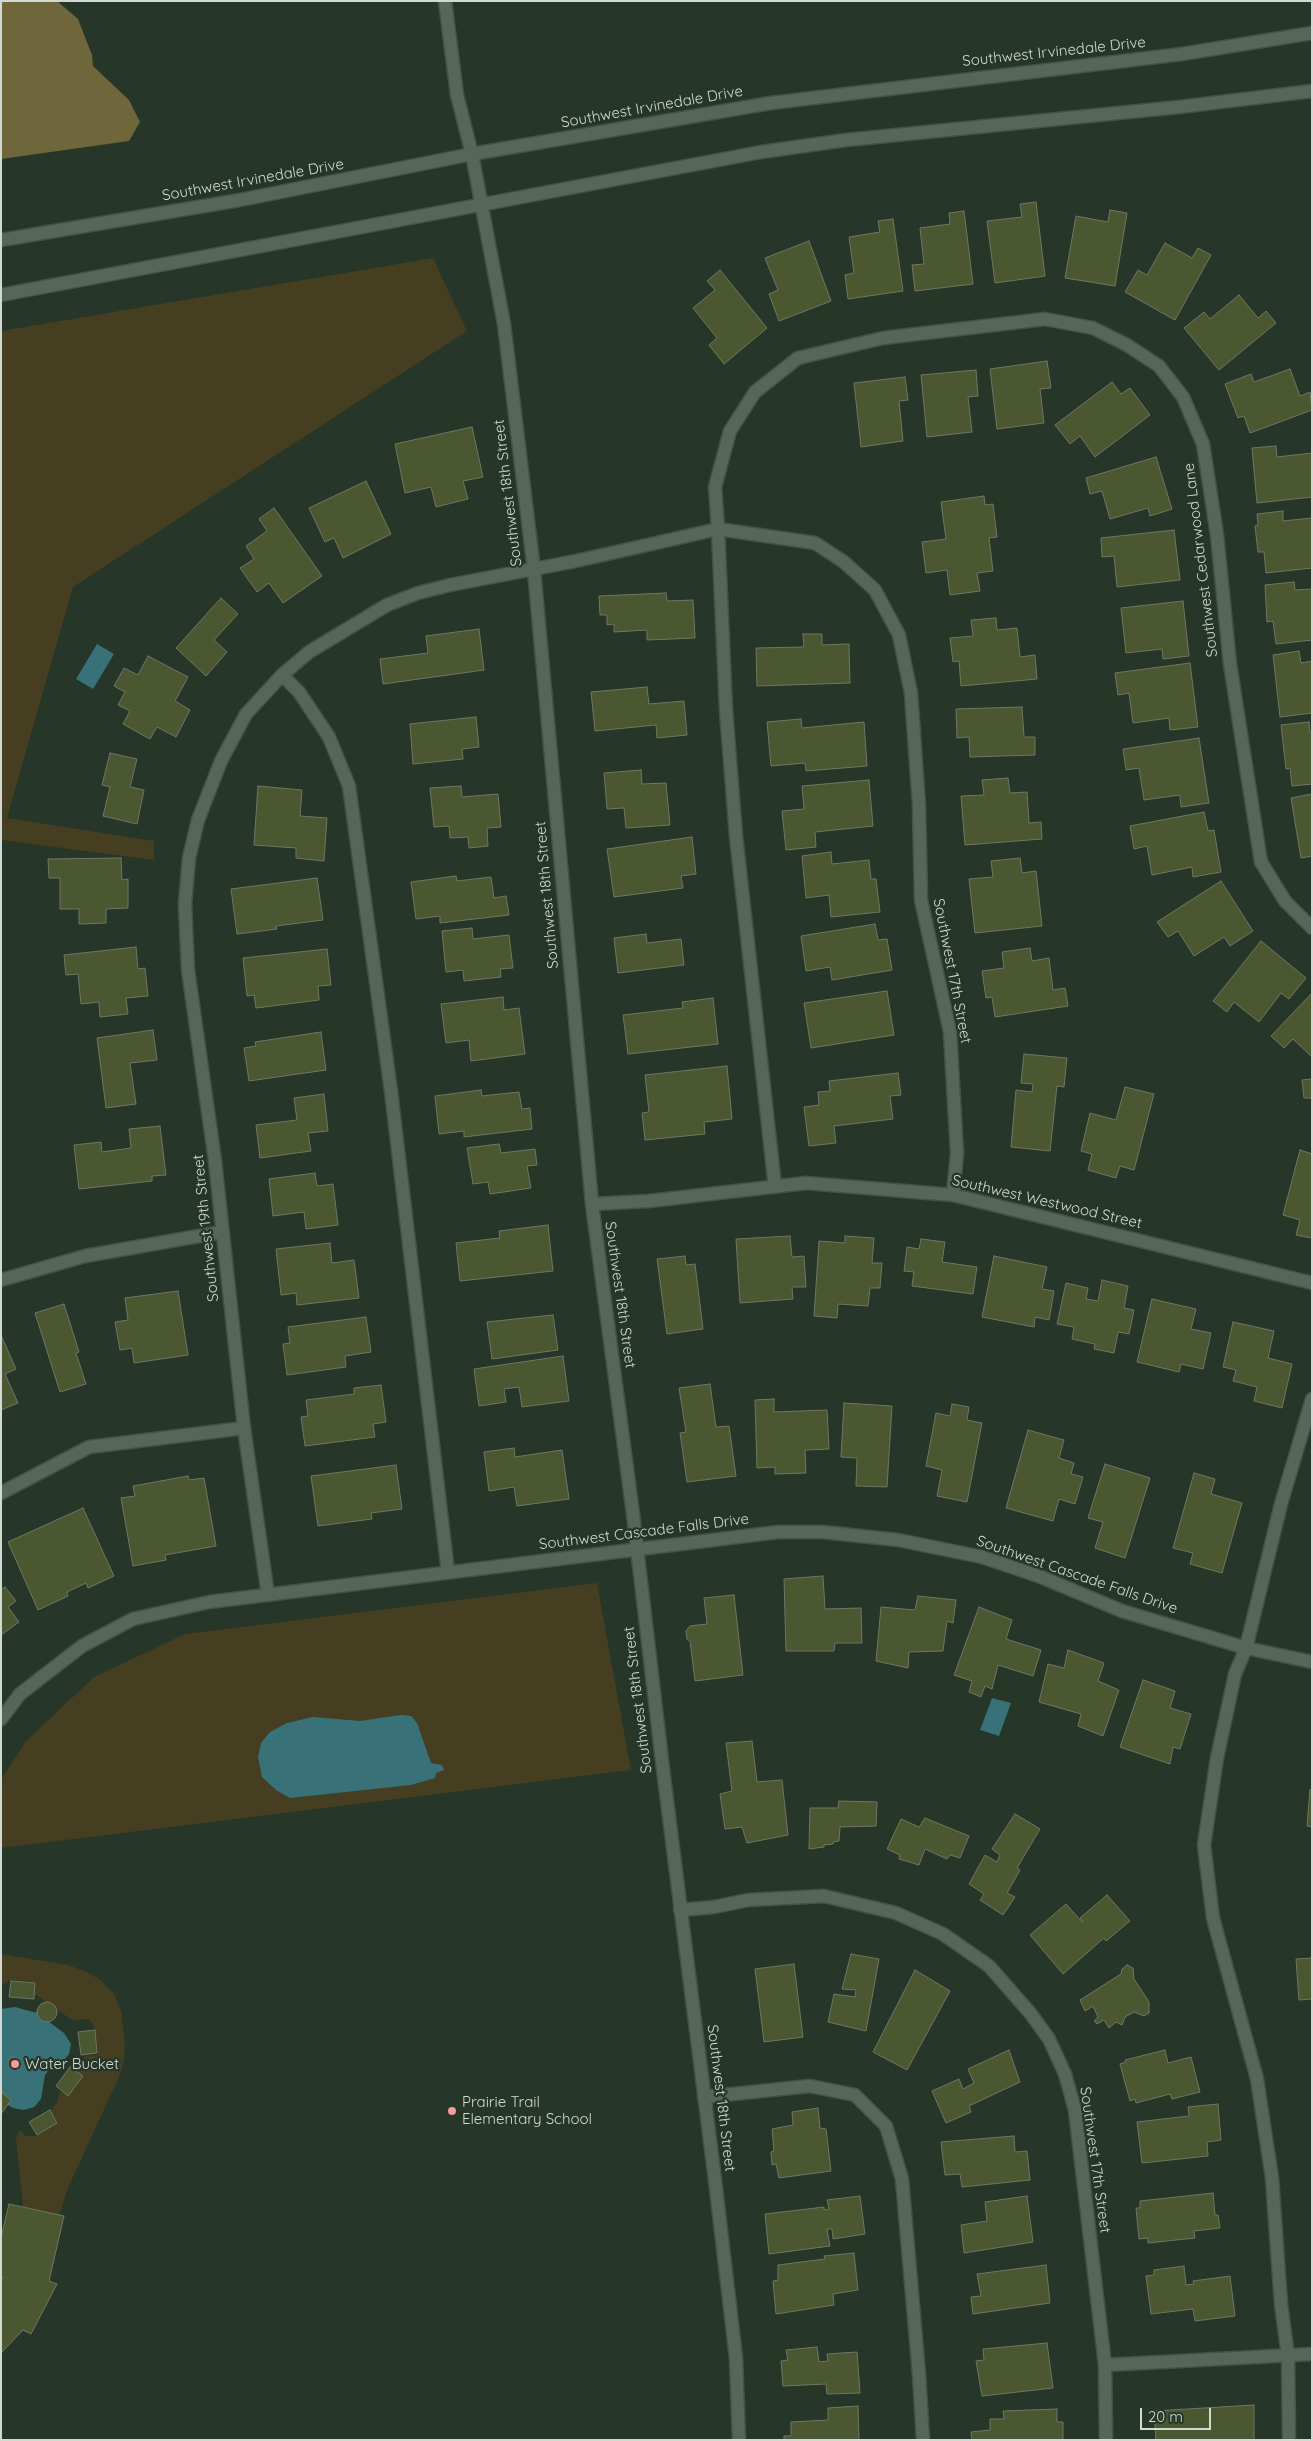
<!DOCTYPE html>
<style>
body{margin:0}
#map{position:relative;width:1313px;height:2441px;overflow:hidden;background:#263629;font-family:Quicksand,sans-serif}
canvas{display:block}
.frame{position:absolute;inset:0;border:2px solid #d0dad2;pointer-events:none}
.scale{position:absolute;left:1140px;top:2408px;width:71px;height:22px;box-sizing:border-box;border:2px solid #d0dad2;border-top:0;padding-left:6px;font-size:15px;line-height:18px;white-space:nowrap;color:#d0dad2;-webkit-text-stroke:4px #263629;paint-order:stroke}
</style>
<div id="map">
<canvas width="1313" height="2441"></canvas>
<div class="frame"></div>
<div class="scale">20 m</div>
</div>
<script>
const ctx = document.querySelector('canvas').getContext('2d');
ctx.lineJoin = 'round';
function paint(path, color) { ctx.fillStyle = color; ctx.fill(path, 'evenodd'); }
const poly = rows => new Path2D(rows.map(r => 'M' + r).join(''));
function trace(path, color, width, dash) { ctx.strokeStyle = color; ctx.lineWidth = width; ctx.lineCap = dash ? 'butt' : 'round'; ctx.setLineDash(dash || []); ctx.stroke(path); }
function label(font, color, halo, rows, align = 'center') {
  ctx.font = font + ' Quicksand,sans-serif'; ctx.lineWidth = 4.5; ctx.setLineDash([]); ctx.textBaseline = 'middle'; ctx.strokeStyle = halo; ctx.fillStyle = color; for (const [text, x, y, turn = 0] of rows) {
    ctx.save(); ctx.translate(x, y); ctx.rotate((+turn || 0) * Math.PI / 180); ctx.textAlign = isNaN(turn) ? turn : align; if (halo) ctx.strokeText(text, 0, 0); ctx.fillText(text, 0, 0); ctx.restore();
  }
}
paint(poly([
 [433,258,467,331,73,587,7,818,154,841,154,860,1,840,1,331],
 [597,1583,631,1770,1,1848,1,1780,26,1741,94,1677,185,1634],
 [1,1954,68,1965,87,1972,102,1981,114,1994,121,2011,125,2042,124,2061,119,2077,68,2188,59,2215,23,2207,16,2138,20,2130,26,2136,36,2136,58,2123,51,2111,57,2102,60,2091,68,2096,83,2076,76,2071,85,2056,98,2055,95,2029,89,2019,72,2020,35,1994,35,1982,10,1980,1,1986]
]), '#453e20');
paint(poly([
 [1,1,57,1,78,19,92,55,93,66,129,100,140,122,129,141,1,159]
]), '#6f663c');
paint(poly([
 [97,644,114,654,93,689,76,679],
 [992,1698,1011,1703,999,1736,980,1730],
 [401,1715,411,1716,417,1723,431,1763,442,1765,444,1770,436,1773,435,1778,411,1785,290,1798,276,1790,262,1777,258,1757,261,1743,270,1732,287,1723,313,1717,360,1721],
 [15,2007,37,2013,64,2033,71,2044,69,2054,66,2058,52,2066,45,2075,41,2099,34,2107,24,2110,13,2108,1,2101,1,2009]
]), '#387278');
const building = poly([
 [1036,202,1045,276,995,283,987,221,1022,217,1020,204,1036,202],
 [1110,210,1127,213,1115,286,1065,278,1076,216,1108,222,1110,210],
 [964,211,973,284,915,291,912,265,924,264,920,228,950,224,949,213,964,211],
 [893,219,903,291,848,299,845,275,854,273,849,237,880,232,878,221,893,219],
 [809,241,831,301,779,321,769,294,778,290,765,258,809,241],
 [1165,243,1192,258,1198,248,1211,255,1175,320,1125,292,1138,270,1147,275,1165,243],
 [720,270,767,328,724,364,709,345,717,338,693,308,715,290,707,281,720,270],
 [1239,295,1258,318,1266,311,1276,323,1219,370,1184,328,1204,312,1210,319,1239,295],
 [1047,361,1051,388,1040,389,1044,423,997,429,990,369,1047,361],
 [1290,369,1300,396,1310,392,1312,410,1250,433,1244,416,1238,418,1225,384,1251,374,1254,382,1290,369],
 [976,370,978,396,968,397,972,432,927,437,921,375,976,370],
 [905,377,908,400,899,401,903,441,861,447,854,383,905,377],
 [1112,382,1121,394,1130,388,1150,415,1095,457,1080,436,1070,444,1055,425,1112,382],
 [472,427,483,477,463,481,468,499,436,507,431,487,405,493,395,444,472,427],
 [1276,446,1277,457,1312,453,1312,497,1257,503,1252,448,1276,446],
 [1156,457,1172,509,1150,516,1148,508,1110,519,1102,491,1090,494,1086,478,1156,457],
 [366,481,391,534,343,558,334,538,325,542,309,508,366,481],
 [984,496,985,505,993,504,997,537,989,538,993,571,977,573,980,591,950,595,947,570,926,573,922,542,946,539,941,502,984,496],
 [274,508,322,576,283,603,269,583,257,592,240,568,254,559,246,546,267,531,259,519,274,508],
 [1283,511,1283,521,1312,518,1312,568,1266,573,1264,552,1258,552,1255,526,1258,525,1257,514,1283,511],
 [1174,530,1180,580,1117,587,1114,556,1102,557,1101,538,1174,530],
 [1294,582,1295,590,1312,589,1312,640,1276,644,1273,621,1267,622,1265,585,1294,582],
 [666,593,667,601,693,600,695,638,647,640,647,630,614,632,614,624,607,625,607,615,600,615,599,596,666,593],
 [221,598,238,614,214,640,227,652,206,676,176,648,221,598],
 [1183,601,1189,656,1163,659,1162,649,1126,653,1121,608,1183,601],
 [996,618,997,630,1017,628,1020,657,1035,655,1037,679,961,686,959,661,953,662,950,638,973,636,971,620,996,618],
 [479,629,484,670,383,684,380,659,428,653,426,636,479,629],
 [803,634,822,634,822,645,849,644,850,683,757,686,756,648,804,647,803,634],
 [1299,651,1301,663,1312,661,1312,713,1280,717,1273,655,1299,651],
 [148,656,188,677,175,701,190,710,176,737,157,727,150,739,123,724,130,711,118,705,125,692,114,686,124,668,138,675,148,656],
 [1190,663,1198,727,1170,730,1169,718,1133,723,1129,693,1118,695,1115,673,1190,663],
 [647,687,649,704,684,701,687,735,657,738,656,725,595,731,591,692,647,687],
 [1022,707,1024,737,1035,737,1035,755,970,757,969,737,957,738,956,709,1022,707],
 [476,717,479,747,462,749,463,759,413,764,410,724,476,717],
 [801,719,802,728,864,722,867,766,806,771,805,763,771,766,767,722,801,719],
 [1309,722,1310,733,1312,733,1312,784,1292,786,1290,768,1286,769,1281,725,1309,722],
 [1199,738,1209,803,1181,807,1180,795,1144,800,1139,768,1126,770,1123,749,1199,738],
 [110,753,137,759,130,787,144,790,137,824,103,816,110,787,102,785,110,753],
 [641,770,642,784,666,783,670,825,626,828,624,808,607,809,604,773,641,770],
 [1008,778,1010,793,1027,792,1029,823,1041,822,1042,839,965,845,961,796,984,795,982,780,1008,778],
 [869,780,873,826,815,832,816,847,786,850,782,811,804,809,802,786,869,780],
 [258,786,302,790,300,816,327,818,324,861,296,858,296,848,254,845,258,786],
 [461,786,462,797,498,794,501,827,487,828,488,846,469,848,468,837,450,838,449,826,434,827,430,788,461,786],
 [1312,794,1312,856,1301,858,1291,798,1312,794],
 [1204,812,1208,831,1214,830,1221,872,1193,877,1192,867,1152,875,1147,846,1134,849,1130,826,1204,812],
 [692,837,696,874,681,876,683,888,614,897,607,849,692,837],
 [831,852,832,864,869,860,871,879,876,879,880,912,831,917,829,895,806,898,802,856,831,852],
 [121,858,122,880,128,879,128,908,106,909,106,923,79,924,79,909,60,909,60,878,49,878,48,859,121,858],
 [1020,858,1022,873,1036,871,1042,926,975,933,969,879,993,877,991,861,1020,858],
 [456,876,457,881,491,877,494,898,506,896,509,915,440,923,440,916,416,919,411,882,456,876],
 [317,878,323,920,276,926,277,929,237,934,231,889,317,878],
 [1221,881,1253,931,1230,946,1224,937,1194,956,1178,931,1168,937,1157,922,1221,881],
 [875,924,878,940,887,939,892,970,832,980,830,967,806,971,801,936,875,924],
 [472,928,473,939,509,935,513,968,500,969,501,977,464,981,463,970,446,972,442,931,472,928],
 [646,934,647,943,681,939,684,965,618,973,614,938,646,934],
 [1261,941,1306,978,1289,999,1281,993,1259,1022,1234,1002,1227,1012,1213,1001,1261,941],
 [136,947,138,969,145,968,148,996,126,998,128,1014,100,1017,99,1002,81,1004,78,974,66,975,64,955,136,947],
 [1030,948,1032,961,1049,958,1053,990,1065,988,1068,1006,995,1017,992,997,986,998,982,971,1004,968,1002,952,1030,948],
 [327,949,331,985,318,986,319,1000,256,1008,254,995,247,996,243,958,327,949],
 [887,991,894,1035,811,1048,804,1003,887,991],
 [1312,993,1312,1057,1293,1039,1284,1048,1271,1036,1312,993],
 [503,997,504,1010,519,1008,525,1054,471,1061,469,1040,446,1043,441,1004,503,997],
 [713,998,718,1044,628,1054,623,1015,683,1008,682,1002,713,998],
 [153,1030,157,1060,130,1063,136,1104,106,1108,97,1038,153,1030],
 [321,1032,326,1070,249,1081,244,1048,256,1046,255,1042,321,1032],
 [1024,1054,1067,1058,1064,1087,1057,1086,1050,1151,1011,1147,1016,1090,1032,1092,1033,1084,1021,1083,1024,1054],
 [727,1066,732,1119,704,1122,705,1134,645,1140,642,1113,649,1112,645,1075,727,1066],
 [898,1073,901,1095,890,1096,893,1119,834,1126,836,1143,809,1146,804,1107,819,1105,818,1092,830,1091,829,1081,898,1073],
 [1312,1079,1312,1098,1304,1098,1302,1080,1312,1079],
 [1125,1087,1154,1094,1134,1170,1120,1166,1116,1178,1088,1170,1092,1154,1081,1151,1090,1113,1116,1120,1125,1087],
 [481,1090,482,1096,519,1092,522,1109,530,1108,532,1129,464,1137,464,1131,439,1134,435,1096,481,1090],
 [324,1094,328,1131,308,1133,311,1151,260,1158,256,1125,297,1120,294,1098,324,1094],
 [160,1126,166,1175,152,1176,152,1181,79,1189,74,1145,101,1142,102,1152,131,1148,129,1129,160,1126],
 [499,1144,501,1153,535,1149,537,1165,527,1166,531,1188,490,1194,488,1182,473,1184,467,1148,499,1144],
 [1300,1150,1312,1154,1312,1238,1296,1235,1300,1220,1283,1215,1300,1150],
 [315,1173,317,1186,333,1184,338,1225,306,1229,304,1212,273,1216,269,1179,315,1173],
 [548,1225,553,1271,460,1281,456,1243,500,1238,499,1231,548,1225],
 [790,1236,792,1257,804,1256,806,1287,792,1287,793,1299,740,1303,736,1239,790,1236],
 [845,1236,874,1238,872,1263,882,1263,880,1288,870,1288,868,1306,838,1304,837,1318,814,1316,819,1241,845,1243,845,1236],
 [921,1239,945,1242,942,1262,977,1267,973,1294,912,1286,914,1272,904,1271,907,1247,919,1249,921,1239],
 [330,1243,332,1263,354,1260,359,1298,297,1305,296,1293,281,1295,276,1249,330,1243],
 [685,1256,686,1265,695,1264,703,1329,667,1334,657,1259,685,1256],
 [994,1256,1047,1267,1042,1289,1054,1291,1049,1320,1035,1317,1034,1327,982,1317,994,1256],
 [1102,1280,1128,1286,1124,1308,1134,1310,1129,1334,1118,1332,1114,1353,1094,1349,1095,1344,1072,1339,1074,1327,1057,1324,1066,1283,1088,1288,1086,1299,1098,1301,1102,1280],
 [178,1291,188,1355,134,1363,132,1348,120,1350,115,1322,128,1320,125,1298,178,1291],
 [1152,1299,1196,1309,1191,1329,1211,1333,1203,1369,1181,1364,1179,1372,1137,1362,1152,1299],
 [64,1304,79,1352,76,1353,86,1384,60,1392,35,1313,64,1304],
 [553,1315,558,1350,492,1359,487,1322,553,1315],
 [366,1317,371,1352,345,1356,346,1367,287,1375,283,1344,290,1343,288,1327,366,1317],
 [1233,1322,1274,1331,1268,1358,1292,1364,1282,1408,1254,1401,1257,1387,1233,1381,1236,1370,1223,1367,1233,1322],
 [1,1335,16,1369,5,1374,18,1403,1,1410,1,1335],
 [563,1356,569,1401,522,1407,519,1387,504,1389,506,1402,479,1406,474,1369,563,1356],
 [710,1384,716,1427,729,1426,736,1476,687,1482,680,1433,686,1432,679,1388,710,1384],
 [381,1385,386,1422,373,1424,375,1437,305,1446,301,1417,308,1416,306,1400,354,1394,354,1388,381,1385],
 [774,1399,774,1412,827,1410,829,1449,805,1450,806,1473,775,1474,775,1467,757,1468,755,1400,774,1399],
 [844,1403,892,1406,887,1487,856,1486,857,1458,841,1457,844,1403],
 [952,1404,969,1407,967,1420,982,1423,967,1502,937,1496,942,1470,926,1466,936,1413,950,1416,952,1404],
 [1028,1430,1064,1440,1059,1458,1074,1463,1071,1474,1083,1477,1075,1504,1059,1499,1053,1521,1006,1508,1028,1430],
 [514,1448,515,1457,562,1450,569,1499,517,1506,514,1487,489,1491,484,1452,514,1448],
 [1105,1464,1150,1478,1125,1558,1095,1548,1103,1522,1088,1518,1105,1464],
 [396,1465,402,1509,371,1513,372,1519,318,1526,311,1476,396,1465],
 [1194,1473,1215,1479,1211,1494,1242,1503,1222,1573,1190,1564,1193,1553,1173,1548,1194,1473],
 [188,1476,189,1480,204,1478,216,1546,165,1555,166,1560,133,1566,121,1498,135,1496,133,1486,188,1476],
 [83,1508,114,1576,88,1588,86,1583,67,1592,68,1596,38,1610,8,1542,83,1508],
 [823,1576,825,1609,861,1608,862,1643,835,1643,834,1651,786,1651,784,1579,823,1576],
 [5,1587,16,1601,8,1607,19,1622,1,1635,1,1590,5,1587],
 [734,1595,743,1675,695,1681,690,1641,687,1639,686,1631,690,1626,707,1624,704,1598,734,1595],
 [918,1596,956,1600,953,1623,947,1621,943,1651,909,1652,908,1668,876,1661,881,1607,915,1610,918,1596],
 [979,1607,1012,1620,1006,1639,1041,1650,1033,1676,998,1665,992,1689,985,1686,981,1697,969,1692,972,1681,954,1675,979,1607],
 [1068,1650,1104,1663,1098,1681,1119,1690,1103,1736,1078,1726,1081,1714,1039,1702,1048,1664,1064,1668,1068,1650],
 [1143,1680,1175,1691,1170,1708,1191,1714,1180,1749,1173,1747,1170,1764,1120,1747,1143,1680],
 [752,1741,757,1782,782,1780,788,1835,747,1843,742,1827,725,1829,720,1794,732,1791,726,1743,752,1741],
 [1310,1790,1312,1790,1312,1827,1307,1826,1310,1790],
 [839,1801,877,1802,876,1826,840,1827,839,1841,833,1842,833,1844,824,1845,824,1847,809,1849,810,1808,838,1808,839,1801],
 [1015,1814,1040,1829,1017,1868,1020,1870,1007,1893,1015,1897,1003,1915,980,1900,984,1894,969,1884,985,1855,997,1862,1000,1855,992,1849,1015,1814],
 [925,1818,969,1836,960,1858,950,1855,947,1859,925,1849,919,1865,899,1859,900,1855,887,1849,901,1819,919,1827,925,1818],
 [1107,1895,1130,1921,1106,1941,1104,1938,1063,1974,1030,1935,1066,1904,1082,1922,1083,1921,1080,1918,1107,1895],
 [851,1954,879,1959,866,2031,828,2022,834,1994,855,1997,856,1990,842,1989,851,1954],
 [1312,1958,1312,1999,1299,2000,1296,1959,1312,1958],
 [794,1964,803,2037,764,2042,755,1969,794,1964],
 [1127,1965,1133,1968,1134,1979,1149,2002,1149,2013,1144,2016,1134,2012,1125,2017,1122,2025,1116,2022,1109,2028,1104,2020,1097,2024,1094,2021,1098,2017,1093,2006,1085,2011,1080,2000,1121,1974,1122,1969,1127,1965],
 [915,1970,950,1991,907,2070,873,2052,915,1970],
 [11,1981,35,1983,34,1999,9,1997,11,1981],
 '37 2012a10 10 0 1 1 20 0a10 10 0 1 1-20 0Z',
 [95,2030,97,2053,81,2055,78,2032,95,2030],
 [1009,2050,1020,2082,969,2106,971,2112,946,2123,932,2091,959,2079,963,2089,974,2083,968,2069,1009,2050],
 [1165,2050,1168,2063,1191,2057,1200,2092,1172,2099,1170,2094,1136,2103,1135,2099,1130,2101,1120,2064,1126,2062,1125,2060,1165,2050],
 '8 2062a5 5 0 1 1 10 0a5 5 0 1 1-10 0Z',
 [70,2067,83,2076,68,2096,56,2086,70,2067],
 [1,2092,11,2100,1,2114,1,2092],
 [1218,2104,1221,2140,1207,2142,1208,2156,1142,2163,1137,2122,1189,2116,1188,2107,1218,2104],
 [818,2108,820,2128,826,2129,831,2171,779,2178,776,2164,772,2165,771,2152,774,2151,772,2129,793,2125,792,2112,818,2108],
 [50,2110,57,2123,37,2135,29,2122,50,2110],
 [1014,2136,1015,2152,1027,2151,1030,2180,962,2187,960,2174,945,2175,941,2142,1014,2136],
 [1213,2193,1215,2215,1218,2215,1220,2228,1194,2231,1195,2238,1148,2243,1148,2238,1139,2239,1136,2208,1140,2208,1140,2201,1213,2193],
 [860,2196,865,2234,833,2239,832,2229,827,2229,830,2246,769,2254,765,2214,824,2207,824,2210,829,2209,827,2200,860,2196],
 [1027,2196,1033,2242,964,2253,961,2225,987,2221,985,2202,1027,2196],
 [9,2204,64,2216,49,2281,57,2284,31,2334,23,2330,1,2353,1,2280,3,2277,1,2276,1,2238,9,2204],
 [854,2253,858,2290,833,2294,834,2305,776,2314,773,2281,778,2280,778,2265,825,2259,824,2256,854,2253],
 [1046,2265,1050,2303,973,2314,971,2297,981,2296,977,2274,1046,2265],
 [1184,2266,1186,2285,1194,2284,1193,2281,1230,2276,1235,2316,1195,2321,1193,2309,1151,2314,1146,2276,1154,2275,1154,2270,1184,2266],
 [1047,2343,1053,2388,982,2396,976,2361,984,2360,983,2349,1047,2343],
 [817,2347,819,2362,828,2361,827,2354,857,2352,860,2393,827,2394,826,2384,783,2386,781,2361,788,2360,786,2350,817,2347],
 [1254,2405,1254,2440,1156,2440,1154,2411,1254,2405],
 [858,2406,859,2440,784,2440,784,2436,791,2436,791,2422,828,2420,828,2408,858,2406],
 [1057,2409,1057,2422,1063,2422,1063,2440,972,2440,971,2432,990,2430,990,2419,1004,2419,1003,2411,1057,2409]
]);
paint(building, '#4a5731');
trace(building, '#707764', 1);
const service = poly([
 [718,529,726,710,736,836,775,1187],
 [282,675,299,692,329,737,349,786,391,1091,448,1572],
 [1,1493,89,1447,244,1428],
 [704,2097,810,2086,855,2095,886,2126,902,2179,919,2374,923,2440],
 [1289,2440,1288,2356,1281,2304,1272,2178,1257,2079,1213,1918,1204,1845,1217,1758,1235,1674,1246,1648,1281,1504,1312,1399]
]);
const minor = poly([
 [445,1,457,95,472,154,504,324,534,570,592,1204,633,1514,663,1769,715,2180,736,2358,739,2440],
 [718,529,715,487,730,431,755,392,798,358,883,338,1045,319,1093,328,1127,345,1159,366,1183,397,1203,444,1217,535,1230,664,1261,862,1285,901,1312,928],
 [592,1204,649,1201,806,1183,953,1195,1312,1283],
 [1,1280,85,1256,222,1232],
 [268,1595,244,1428,215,1161,188,970,185,904,189,858,198,820,221,761,246,714,282,675,309,652,387,605,418,593,450,585,576,561,718,529,815,543,844,562,875,590,899,635,911,693,919,805,921,900,950,1032,957,1153,953,1195],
 [1,1719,20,1694,82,1646,133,1619,209,1602,778,1532,823,1532,898,1540,982,1557,1041,1577,1122,1611,1246,1648,1312,1662],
 [680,1910,714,1907,748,1900,824,1896,896,1913,943,1934,989,1966,1031,2014,1049,2039,1065,2074,1075,2110,1105,2365,1106,2440],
 [1105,2365,1312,2354]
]);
const secondary = poly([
 [1,240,240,200,472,154,771,103,1182,54,1312,33],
 [1,295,761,152,846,140,1179,107,1312,91]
]);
trace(service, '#445248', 15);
trace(minor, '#445248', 15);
trace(secondary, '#445248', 15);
trace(service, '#556759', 12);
trace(minor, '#556759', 12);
trace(secondary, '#556759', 12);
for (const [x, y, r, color] of [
 [15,2064,5,"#f49b9f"],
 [452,2111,5,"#f49b9f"]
]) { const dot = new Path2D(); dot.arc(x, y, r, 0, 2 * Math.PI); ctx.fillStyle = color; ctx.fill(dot); trace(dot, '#263629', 2); }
label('15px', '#d0dad2', '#263629', [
 ["Southwest Irvinedale Drive",1054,52,-6],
 ["Southwest Irvinedale Drive",652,107,-10],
 ["Southwest Irvinedale Drive",253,180,-10],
 ["Southwest 18th Street",508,493,-97],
 ["Southwest Cedarwood Lane",1201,560,-97],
 ["Southwest 18th Street",547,895,-95],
 ["Southwest 17th Street",952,971,79],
 ["Southwest Westwood Street",1047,1202,13],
 ["Southwest 19th Street",206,1228,-96],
 ["Southwest 18th Street",620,1295,82],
 ["Southwest Cascade Falls Drive",644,1532,-7],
 ["Southwest Cascade Falls Drive",1077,1575,19],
 ["Southwest 18th Street",638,1700,-97],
 ["Southwest 18th Street",721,2098,83],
 ["Southwest 17th Street",1095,2160,82]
]);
label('15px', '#d0dad2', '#263629', [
 ["Water Bucket",25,2064],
 ["Prairie Trail",462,2102],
 ["Elementary School",462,2119]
], 'left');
</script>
